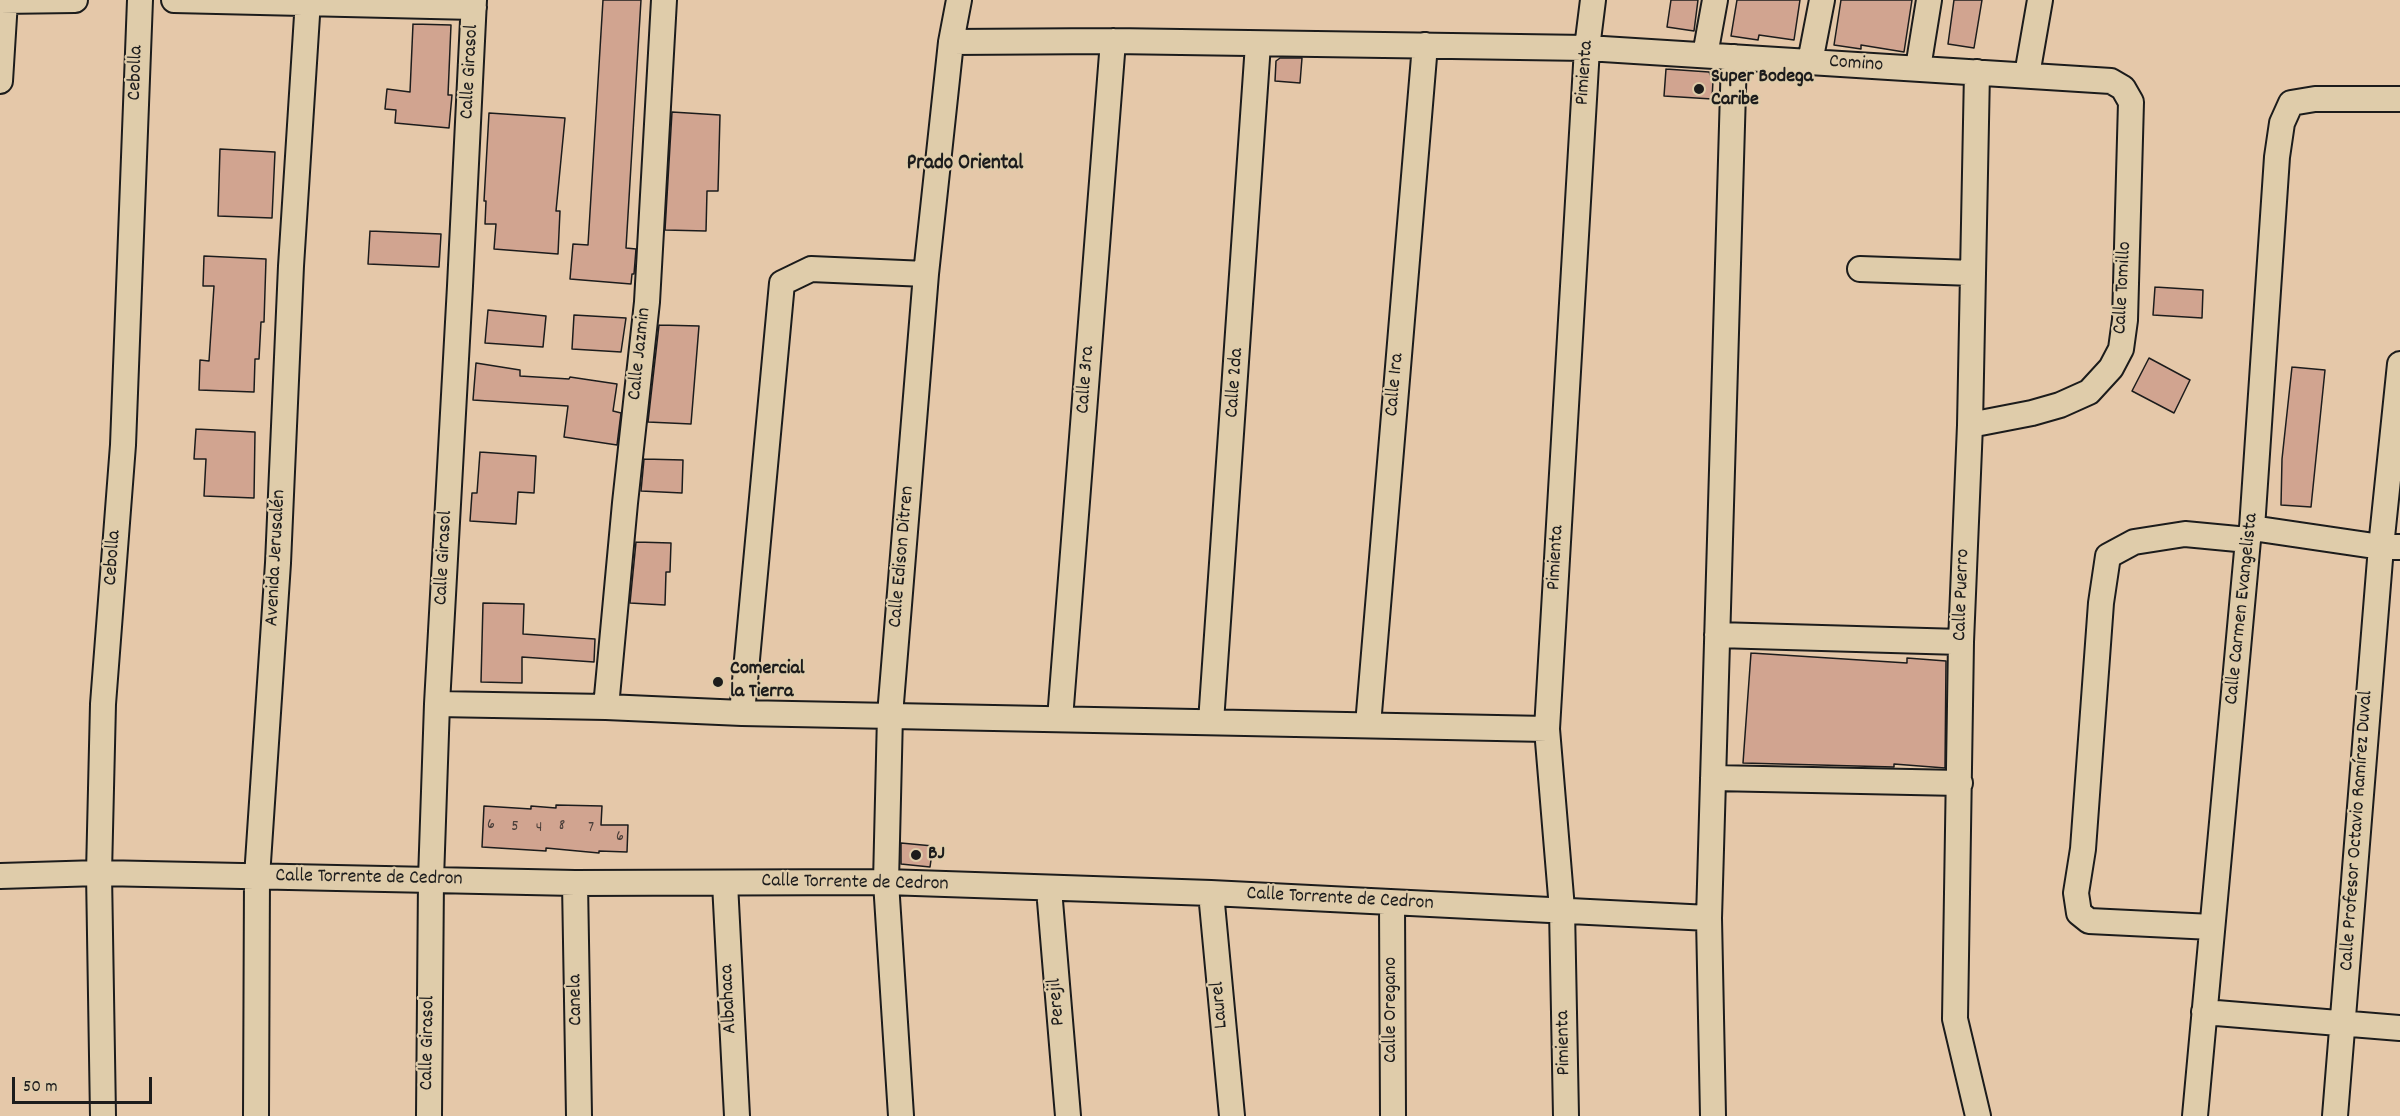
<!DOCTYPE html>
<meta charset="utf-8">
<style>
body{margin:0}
#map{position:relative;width:2400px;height:1116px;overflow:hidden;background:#e5c8a9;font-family:Dekko,sans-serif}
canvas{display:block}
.scale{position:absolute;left:12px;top:1077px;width:140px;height:27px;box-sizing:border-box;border:3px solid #1c1c1c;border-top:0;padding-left:8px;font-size:18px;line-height:21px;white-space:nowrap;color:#1c1c1c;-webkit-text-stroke:4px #dfccaa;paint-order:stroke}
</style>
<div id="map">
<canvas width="2400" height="1116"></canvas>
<div class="scale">50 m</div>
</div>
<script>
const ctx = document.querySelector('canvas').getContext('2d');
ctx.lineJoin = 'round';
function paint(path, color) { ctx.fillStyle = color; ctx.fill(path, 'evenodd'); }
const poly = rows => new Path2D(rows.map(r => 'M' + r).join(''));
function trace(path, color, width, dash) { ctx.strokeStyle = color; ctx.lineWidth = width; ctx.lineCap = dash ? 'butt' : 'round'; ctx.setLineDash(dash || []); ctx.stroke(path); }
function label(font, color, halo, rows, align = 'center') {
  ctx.font = font + ' Dekko,sans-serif'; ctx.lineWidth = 4.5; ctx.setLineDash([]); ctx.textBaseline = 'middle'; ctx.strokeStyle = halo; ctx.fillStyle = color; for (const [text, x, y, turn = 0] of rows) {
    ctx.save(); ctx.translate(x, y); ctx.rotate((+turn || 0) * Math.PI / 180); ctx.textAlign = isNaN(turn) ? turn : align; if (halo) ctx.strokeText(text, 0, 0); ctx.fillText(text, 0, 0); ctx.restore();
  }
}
const building = poly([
 [603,0,641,0,626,248,636,249,634,274,632,274,631,284,570,279,573,244,588,245,603,0],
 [1671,0,1698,0,1694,31,1667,27,1671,0],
 [1737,0,1800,0,1794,40,1759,35,1758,40,1731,36,1737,0],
 [1841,0,1912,0,1904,52,1861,45,1861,49,1834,45,1841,0],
 [1954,0,1982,0,1974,48,1948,44,1954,0],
 [413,24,451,25,448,95,452,95,449,128,395,123,396,110,385,109,387,89,410,92,413,24],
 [1280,58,1302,58,1300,83,1275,81,1276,61,1280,58],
 [1666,69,1709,72,1713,81,1712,99,1664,96,1666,69],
 [672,112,720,115,718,191,707,191,706,231,665,230,672,112],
 [489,113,565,118,556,211,560,211,558,254,494,249,496,224,485,224,486,201,484,201,489,113],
 [220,149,275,152,272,218,218,216,220,149],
 [370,231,441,234,439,267,368,264,370,231],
 [204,256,266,259,264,322,261,322,259,359,255,359,254,392,199,390,200,360,209,361,214,286,203,286,204,256],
 [2155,287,2203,290,2202,318,2153,315,2155,287],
 [488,310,546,316,543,347,485,343,488,310],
 [574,315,626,318,621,352,572,349,574,315],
 [659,325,699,326,691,424,648,422,659,325],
 [2149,358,2190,380,2174,413,2132,391,2149,358],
 [476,363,520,370,520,376,569,379,570,377,617,384,613,411,621,413,617,445,564,437,568,406,473,400,476,363],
 [2292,367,2325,370,2311,507,2281,505,2282,459,2292,367],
 [196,429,255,432,254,498,204,496,206,459,194,459,196,429],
 [480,452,536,456,534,493,518,492,516,524,470,521,472,493,477,493,480,452],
 [644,459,683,460,682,493,641,491,644,459],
 [636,542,671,543,670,572,666,572,665,605,630,603,636,542],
 [483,603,524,604,523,634,595,639,594,662,522,657,522,683,481,682,483,603],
 [1751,653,1907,663,1907,658,1946,661,1945,768,1894,764,1894,767,1743,763,1751,653],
 [556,805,602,806,601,825,628,825,627,852,599,851,599,853,546,848,546,851,482,847,484,806,531,809,531,806,556,808,556,805],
 [901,843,933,846,930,867,901,864,901,843]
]);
paint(building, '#d1a490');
trace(building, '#1c1c1c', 1.5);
const minor = poly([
 [174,0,474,7],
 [0,1,75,0],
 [951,42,1113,41,1587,48,2111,81,2123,88,2131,102,2125,320,2121,349,2111,368,2089,392,2060,405,2032,413,1970,425],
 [1705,55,1715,0],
 [1810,62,1822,0],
 [1918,68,1929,0],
 [1977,72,1970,425,1961,642,1955,1019,1978,1116],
 [2027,75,2040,0],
 [0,81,5,1],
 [1860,269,1973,273],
 [2252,528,2381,547,2400,547],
 [1717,635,1961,642],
 [437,704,606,707,742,713,1547,729],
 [606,707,625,503,647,302,664,0],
 [742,713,782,283,811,269,926,274],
 [1060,719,1113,41],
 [1211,722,1258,44],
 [1368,725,1425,45],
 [1713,778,1960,783],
 [0,876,99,873,575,883,886,882,1211,893,1709,918],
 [575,883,579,1116],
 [725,883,737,1116],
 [1049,889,1068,1116],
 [1211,893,1232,1116],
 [1392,904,1393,1116],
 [2212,927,2089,921,2079,913,2076,893,2083,849,2101,603,2108,556,2134,542,2185,534,2248,540],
 [2204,1012,2400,1028],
 [103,1116,99,873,103,704,123,445,140,0],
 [256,1116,257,877,278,563,291,266,308,0],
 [429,1116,431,879,437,704,460,286,474,0],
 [901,1116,886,882,890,715,926,274,951,42,959,0],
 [1566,1116,1562,909,1547,729,1587,48,1593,0],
 [1713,1116,1709,918,1734,57],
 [2195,1116,2248,540,2252,528,2277,157,2282,123,2291,103,2315,99,2400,99],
 [2335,1116,2381,547,2400,364]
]);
trace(minor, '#1c1c1c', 28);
trace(minor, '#dfccaa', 24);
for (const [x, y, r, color] of [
 [1699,89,6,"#1c1c1c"],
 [718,682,6,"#1c1c1c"],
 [916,855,6,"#1c1c1c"]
]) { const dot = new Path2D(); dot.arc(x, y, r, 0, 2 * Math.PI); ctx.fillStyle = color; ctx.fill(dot); trace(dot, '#dfccaa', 2); }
label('16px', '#493e39', null, [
 ["6",491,826],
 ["8",562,827],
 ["5",515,828],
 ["4",539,829],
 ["7",591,829],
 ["6",620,838]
]);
label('20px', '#1c1c1c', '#dfccaa', [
 ["Comino",1856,65,4],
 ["Calle Girasol",471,72,-87],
 ["Cebolla",137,73,-88],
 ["Pimienta",1586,73,-86],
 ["Calle Tomillo",2124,288,-87],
 ["Calle Jazmin",641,354,-84],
 ["Calle 3ra",1087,380,-86],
 ["Calle 2da",1236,383,-86],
 ["Calle 1ra",1396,385,-85],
 ["Calle Edison Ditren",903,557,-85],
 ["Cebolla",114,558,-86],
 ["Avenida Jerusalén",277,558,-87],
 ["Calle Girasol",445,558,-87],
 ["Pimienta",1557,558,-87],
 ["Calle Puerro",1963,595,-88],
 ["Calle Carmen Evangelista",2243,609,-84],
 ["Calle Profesor Octavio Ramírez Duval",2358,831,-86],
 ["Calle Torrente de Cedron",369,879,1],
 ["Calle Torrente de Cedron",855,884,1],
 ["Calle Torrente de Cedron",1340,900,3],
 ["Albahaca",730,999,-93],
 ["Canela",577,1000,-91],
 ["Perejil",1058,1002,-95],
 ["Laurel",1221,1005,-95],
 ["Calle Oregano",1392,1010,-90],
 ["Calle Girasol",429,1043,-89],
 ["Pimienta",1565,1043,-91]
]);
label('bold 20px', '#1c1c1c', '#dfccaa', [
 ["Super Bodega",1711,78],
 ["Caribe",1711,101],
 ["Comercial",730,670],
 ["la Tierra",730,693],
 ["BJ",928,855]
], 'left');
label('bold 21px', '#1c1c1c', '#dfccaa', [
 ["Prado Oriental",965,165]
]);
</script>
